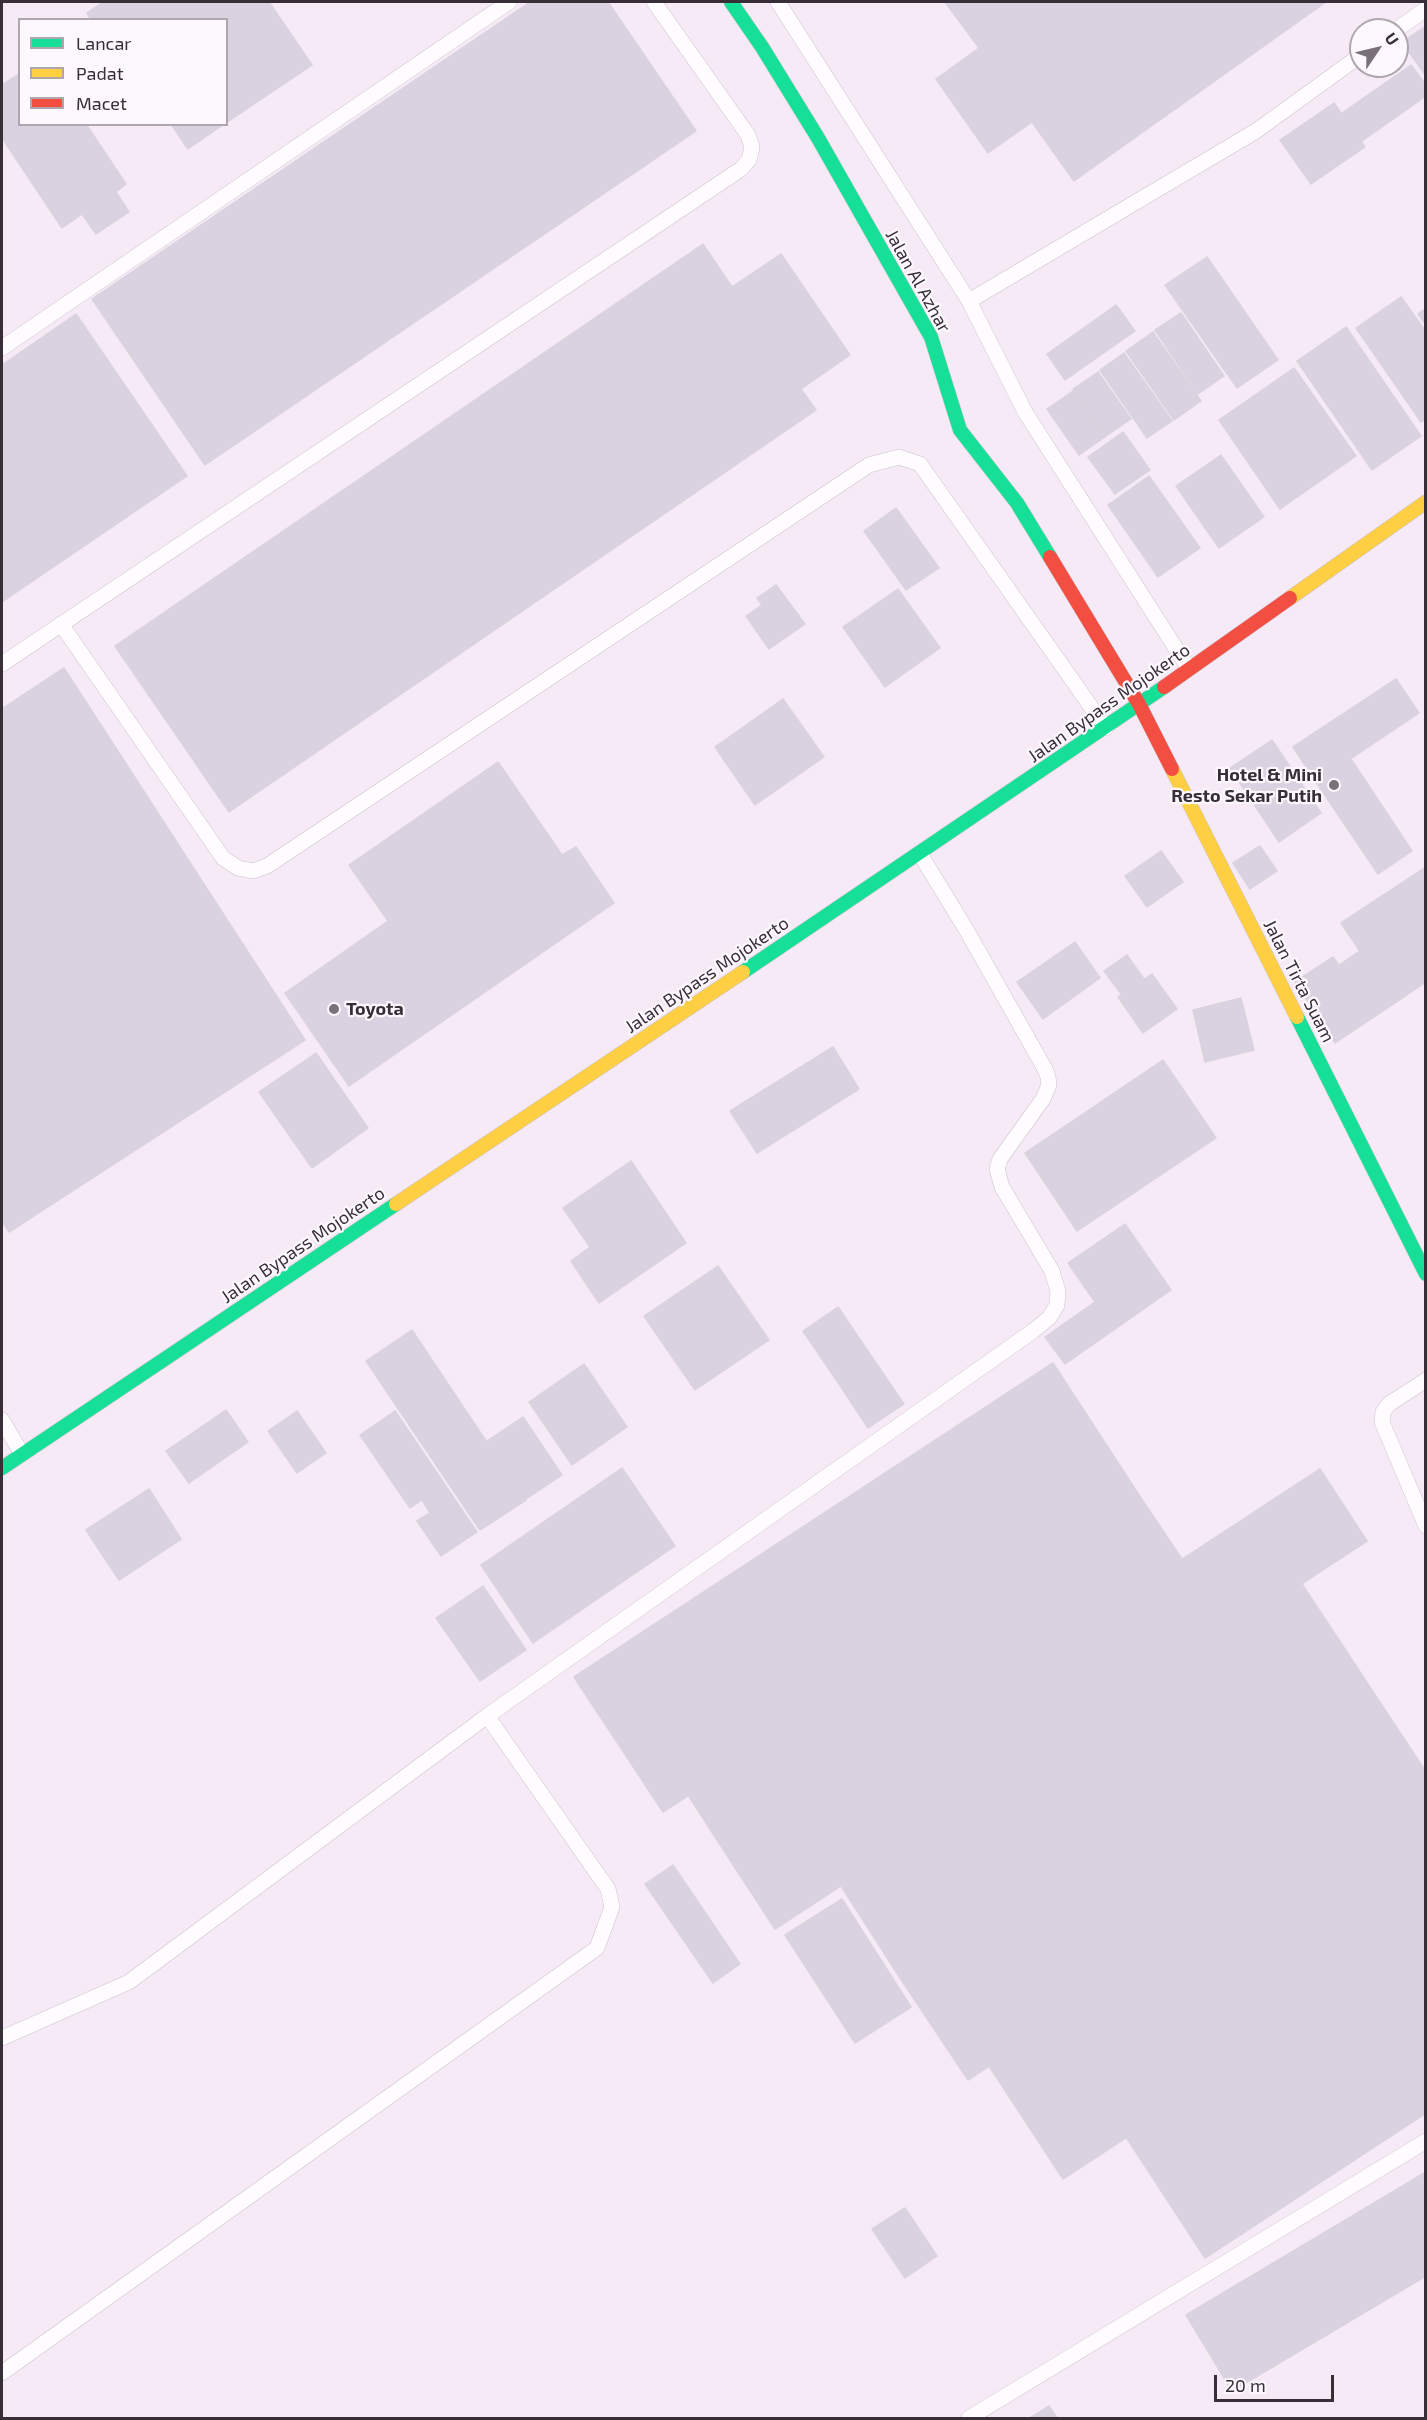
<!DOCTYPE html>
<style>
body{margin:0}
#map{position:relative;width:1427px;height:2420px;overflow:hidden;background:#f6eaf6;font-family:"Exo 2",sans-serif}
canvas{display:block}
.frame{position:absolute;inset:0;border:3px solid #372e37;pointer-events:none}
.legend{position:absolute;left:18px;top:18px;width:210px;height:108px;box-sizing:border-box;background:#fdf8fd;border:2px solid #aea7ae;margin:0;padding:8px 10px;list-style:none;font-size:18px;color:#372e37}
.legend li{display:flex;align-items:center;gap:12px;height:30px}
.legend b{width:30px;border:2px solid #aea7ae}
.north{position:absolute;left:1349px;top:18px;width:60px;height:60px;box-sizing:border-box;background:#fdf8fd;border:2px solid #aea7ae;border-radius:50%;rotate:55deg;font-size:16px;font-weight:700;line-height:24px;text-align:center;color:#372e37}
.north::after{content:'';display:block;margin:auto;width:21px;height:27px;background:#7a707a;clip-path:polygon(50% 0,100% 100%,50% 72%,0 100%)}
.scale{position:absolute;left:1214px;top:2375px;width:120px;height:27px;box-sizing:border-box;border:3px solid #372e37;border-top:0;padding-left:8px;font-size:18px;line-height:21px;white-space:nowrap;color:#372e37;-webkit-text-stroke:4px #fdf8fd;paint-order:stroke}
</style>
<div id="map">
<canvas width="1427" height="2420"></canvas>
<div class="frame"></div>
<ul class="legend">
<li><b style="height:8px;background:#16e098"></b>Lancar</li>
<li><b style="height:8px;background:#ffcf43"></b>Padat</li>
<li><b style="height:8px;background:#f24e42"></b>Macet</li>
</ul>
<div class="north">U</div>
<div class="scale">20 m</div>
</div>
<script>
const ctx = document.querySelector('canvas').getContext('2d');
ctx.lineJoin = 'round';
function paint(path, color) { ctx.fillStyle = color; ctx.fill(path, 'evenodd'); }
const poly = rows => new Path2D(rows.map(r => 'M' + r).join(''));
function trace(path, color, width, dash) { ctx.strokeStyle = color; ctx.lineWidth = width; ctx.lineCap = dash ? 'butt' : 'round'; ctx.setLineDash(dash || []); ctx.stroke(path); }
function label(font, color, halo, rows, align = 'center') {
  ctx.font = font + ' "Exo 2",sans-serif'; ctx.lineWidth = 4.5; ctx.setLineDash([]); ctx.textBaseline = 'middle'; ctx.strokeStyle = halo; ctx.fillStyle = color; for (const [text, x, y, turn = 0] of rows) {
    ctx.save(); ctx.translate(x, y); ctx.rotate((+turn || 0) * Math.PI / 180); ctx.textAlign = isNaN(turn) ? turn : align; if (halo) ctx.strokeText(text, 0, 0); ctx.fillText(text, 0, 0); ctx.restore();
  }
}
const building = poly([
 [104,2,269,2,312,65,226,123,226,20,91,20,87,13,104,2],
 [530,2,608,2,696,131,205,465,92,299,530,2],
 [945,2,1326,2,1074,181,1032,122,988,153,936,79,979,48,945,2],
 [1426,26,1426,76,1402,42,1426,26],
 [1411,65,1426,85,1426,96,1362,141,1342,113,1411,65],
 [20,73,20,124,86,124,126,184,116,192,129,212,96,234,82,214,62,228,2,138,2,85,20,73],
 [1334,103,1365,147,1311,184,1280,140,1334,103],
 [171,124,224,124,188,149,171,124],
 [703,244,732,287,781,254,850,355,801,389,816,410,229,812,115,646,703,244],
 [1207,257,1278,360,1237,388,1165,285,1207,257],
 [1401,297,1426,332,1426,419,1421,422,1356,328,1401,297],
 [1116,305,1135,331,1065,380,1047,354,1116,305],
 [1426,308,1426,325,1418,314,1426,308],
 [1181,313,1224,376,1198,394,1155,330,1181,313],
 [76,314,187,476,2,602,2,365,76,314],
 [1346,327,1421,436,1372,470,1297,361,1346,327],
 [1153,332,1201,401,1174,420,1126,351,1153,332],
 [1124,353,1172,421,1147,438,1100,370,1124,353],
 [1294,368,1356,456,1280,509,1219,420,1294,368],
 [1098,372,1131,419,1106,436,1073,389,1098,372],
 [1073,391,1105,437,1079,455,1047,409,1073,391],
 [1123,432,1150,470,1115,494,1088,457,1123,432],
 [1221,455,1264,517,1219,548,1176,486,1221,455],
 [1149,476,1200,548,1158,577,1108,505,1149,476],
 [896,508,939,568,906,590,864,531,896,508],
 [776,585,805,624,769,649,746,616,762,605,757,598,776,585],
 [898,589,940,648,885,687,843,627,898,589],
 [64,668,305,1040,9,1232,2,1221,2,709,64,668],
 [1396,679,1419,713,1316,782,1293,747,1396,679],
 [783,699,824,757,755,805,715,747,783,699],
 [1272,740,1321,813,1279,842,1230,768,1272,740],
 [1351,759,1412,851,1378,874,1316,782,1351,759],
 [498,762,562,855,576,847,614,903,349,1086,285,993,388,921,349,865,498,762],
 [1260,846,1277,871,1250,889,1233,863,1260,846],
 [1161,851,1183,882,1147,907,1125,876,1161,851],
 [1426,867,1426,982,1395,1003,1341,923,1426,867],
 [1075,942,1100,978,1043,1019,1017,982,1075,942],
 [1360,951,1395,1003,1335,1043,1295,982,1333,957,1339,965,1360,951],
 [1127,955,1144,979,1122,995,1104,971,1127,955],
 [1152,974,1177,1009,1143,1033,1118,997,1152,974],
 [1241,998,1254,1050,1205,1062,1193,1010,1241,998],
 [833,1047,859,1089,757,1153,730,1111,833,1047],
 [316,1053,368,1128,312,1168,259,1092,316,1053],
 [1163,1060,1216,1138,1077,1231,1025,1153,1163,1060],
 [631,1161,686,1243,599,1303,571,1261,590,1247,563,1208,631,1161],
 [1125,1224,1171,1290,1065,1364,1045,1337,1095,1302,1068,1263,1125,1224],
 [718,1266,769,1340,695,1390,644,1316,718,1266],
 [838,1307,876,1363,841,1387,803,1331,838,1307],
 [412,1330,474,1423,428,1453,366,1361,412,1330],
 [876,1363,904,1404,868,1428,841,1387,876,1363],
 [1053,1363,1141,1498,663,1812,574,1677,1053,1363],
 [584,1364,627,1427,572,1465,529,1402,584,1364],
 [226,1410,248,1442,189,1483,166,1451,226,1410],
 [297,1411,326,1453,297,1473,268,1431,297,1411],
 [395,1411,477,1532,441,1556,417,1521,430,1513,422,1500,410,1508,360,1435,395,1411],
 [523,1417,562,1475,526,1499,487,1441,523,1417],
 [474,1423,526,1500,480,1530,428,1453,474,1423],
 [622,1468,675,1546,533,1643,481,1565,622,1468],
 [1320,1469,1367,1541,775,1929,728,1857,1320,1469],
 [149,1489,181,1539,119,1580,86,1530,149,1489],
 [1141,1498,1182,1559,728,1857,688,1795,1141,1498],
 [1302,1584,1364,1678,902,1981,841,1886,1302,1584],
 [483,1586,526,1650,480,1681,436,1618,483,1586],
 [1364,1678,1426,1772,1426,1780,968,2080,902,1981,1364,1678],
 [1426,1780,1426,1941,1063,2179,989,2066,1426,1780],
 [673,1865,740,1964,713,1983,645,1884,673,1865],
 [842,1899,911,2007,855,2043,785,1935,842,1899],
 [1426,1941,1426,2113,1205,2258,1126,2137,1426,1941],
 [1426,2172,1426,2276,1232,2391,1186,2315,1426,2172],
 [905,2208,937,2256,905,2278,872,2229,905,2208],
 [1049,2406,1057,2418,1030,2418,1049,2406]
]);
paint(building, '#dad2e0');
trace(building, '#d9d3de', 1.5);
const lane = poly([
 [778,2,969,301],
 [1396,30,1426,9],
 [2,348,509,2],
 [61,624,223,858,238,868,253,871,267,866,869,465,899,457,920,464,1106,728],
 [2,664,741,169,749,160,752,147,748,135,654,2],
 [1189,669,1025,412,969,301,1256,131,1361,55],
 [1426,1380,1389,1404,1383,1412,1382,1422,1426,1526],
 [2,1420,22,1454],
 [2,2038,129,1982,487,1716,1033,1331,1049,1318,1057,1305,1058,1291,1052,1271,1002,1187,997,1169,1000,1159,1043,1099,1049,1085,1048,1077,1045,1069,967,931,920,854],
 [2,2373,597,1948,612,1907,608,1889,487,1716],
 [969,2418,1426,2141]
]);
const fast = poly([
 [731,2,762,47,818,138,931,337,960,430,1017,503,1050,557],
 [743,972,1164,687],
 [1297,1017,1426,1274],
 [2,1468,396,1204]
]);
const slow = poly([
 [1290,598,1426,502],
 [1172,769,1297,1017],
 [396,1204,743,972]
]);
const jam = poly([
 [1050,557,1139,704,1172,769],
 [1164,687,1290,598]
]);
trace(lane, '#ccc2cc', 16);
trace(fast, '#ccc2cc', 15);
trace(slow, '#ccc2cc', 15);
trace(jam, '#ccc2cc', 15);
trace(lane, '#fefcfe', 15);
trace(fast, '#16e098', 14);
trace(slow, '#ffcf43', 14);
trace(jam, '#f24e42', 14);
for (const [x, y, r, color] of [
 [1334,785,6,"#7a707a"],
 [334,1009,6,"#7a707a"]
]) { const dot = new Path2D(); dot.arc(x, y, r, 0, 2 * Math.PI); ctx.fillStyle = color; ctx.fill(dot); trace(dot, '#fdf8fd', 2); }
label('18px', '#372e37', '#fdf8fd', [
 ["Jalan Al Azhar",918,281,61],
 ["Jalan Bypass Mojokerto",1109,703,-35],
 ["Jalan Bypass Mojokerto",707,975,-34],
 ["Jalan Tirta Suam",1299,981,63],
 ["Jalan Bypass Mojokerto",303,1245,-34]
]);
label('bold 18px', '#372e37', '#fdf8fd', [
 ["Hotel & Mini",1322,775],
 ["Resto Sekar Putih",1322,796],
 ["Toyota",346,1009,"left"]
], 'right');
</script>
